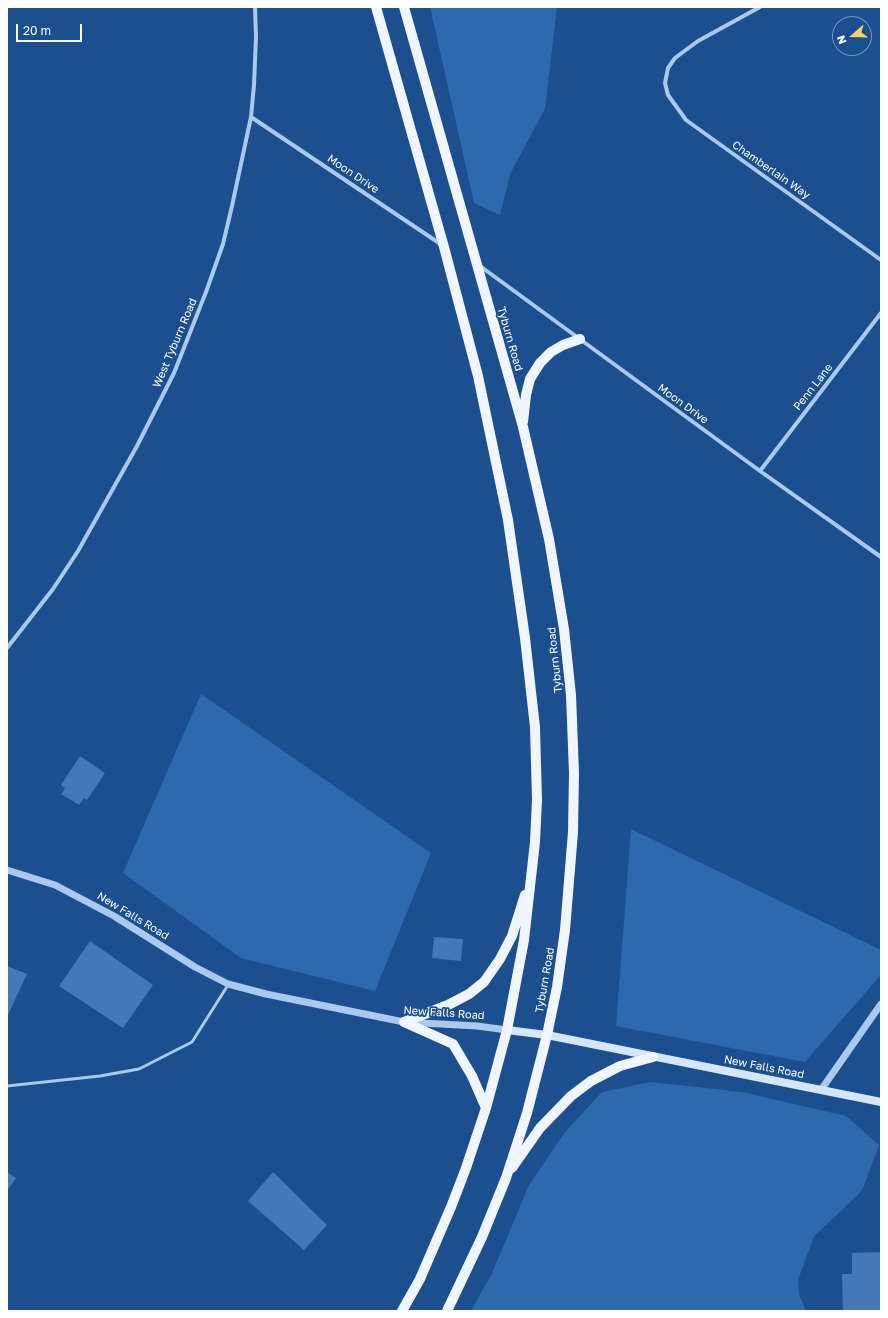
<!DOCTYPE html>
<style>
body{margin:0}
#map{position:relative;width:888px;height:1318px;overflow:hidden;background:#1b4f8f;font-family:"Golos Text",sans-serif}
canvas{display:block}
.frame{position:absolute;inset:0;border:8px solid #fff;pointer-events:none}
.north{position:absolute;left:832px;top:16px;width:40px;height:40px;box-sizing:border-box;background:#1b4f8f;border:1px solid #7695bc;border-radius:50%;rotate:250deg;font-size:11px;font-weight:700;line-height:16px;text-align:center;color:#fff}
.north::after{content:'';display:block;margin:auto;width:14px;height:18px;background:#ffd166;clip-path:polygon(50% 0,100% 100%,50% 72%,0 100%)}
.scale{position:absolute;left:16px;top:24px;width:66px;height:18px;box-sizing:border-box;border:2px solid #fff;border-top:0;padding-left:5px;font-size:12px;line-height:14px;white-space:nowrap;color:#fff;-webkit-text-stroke:3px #1b4f8f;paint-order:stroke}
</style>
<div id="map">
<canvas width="888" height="1318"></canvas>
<div class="frame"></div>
<div class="north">N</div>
<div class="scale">20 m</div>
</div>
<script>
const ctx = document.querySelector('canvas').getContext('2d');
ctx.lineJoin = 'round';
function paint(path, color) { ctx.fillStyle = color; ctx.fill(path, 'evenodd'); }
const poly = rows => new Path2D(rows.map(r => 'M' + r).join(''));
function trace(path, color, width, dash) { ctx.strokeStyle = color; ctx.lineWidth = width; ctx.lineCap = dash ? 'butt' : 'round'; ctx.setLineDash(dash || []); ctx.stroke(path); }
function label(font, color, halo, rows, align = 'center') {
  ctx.font = font + ' "Golos Text",sans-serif'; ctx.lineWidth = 3.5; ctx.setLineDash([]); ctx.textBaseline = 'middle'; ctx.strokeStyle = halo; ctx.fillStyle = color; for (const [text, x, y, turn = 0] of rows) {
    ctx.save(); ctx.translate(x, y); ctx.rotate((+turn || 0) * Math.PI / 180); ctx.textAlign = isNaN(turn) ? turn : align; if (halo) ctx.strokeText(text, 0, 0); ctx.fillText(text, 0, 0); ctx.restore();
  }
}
paint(poly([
 [430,7,557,7,545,109,510,174,500,215,474,203],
 [201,694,431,853,375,991,241,958,123,873],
 [631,829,881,950,881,975,805,1062,616,1026],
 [651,1082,742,1092,846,1116,879,1145,864,1186,859,1194,814,1236,798,1280,799,1294,806,1311,471,1311,493,1271,529,1185,565,1132,602,1092]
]), '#2e69ad');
paint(poly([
 [80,756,105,773,87,800,84,798,79,805,61,794,65,788,61,785],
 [434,937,463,939,461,961,432,958],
 [90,941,153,985,123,1028,59,986],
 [7,966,27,974,7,1017],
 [7,1172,16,1178,7,1191],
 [273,1172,327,1225,304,1250,248,1201],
 [881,1252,881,1311,843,1311,842,1274,852,1274,852,1253]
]), '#4478b7');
trace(poly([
 [7,1086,100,1076,139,1069,192,1042,228,985]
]), '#a9c9ee', 3);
trace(poly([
 [760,7,698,41,675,58,668,68,665,83,668,95,686,120,881,260],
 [251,117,442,245],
 [480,266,760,471,881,557],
 [760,471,881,313],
 [7,648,53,589,78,551,137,446,174,373,206,292,223,244,232,206,251,117,254,85,256,37,255,7]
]), '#a9c9ee', 4);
trace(poly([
 [7,870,55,885,114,916,195,967,228,984,266,994,404,1022,477,1026,507,1030],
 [821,1090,881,1004]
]), '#a9c9ee', 7);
trace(poly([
 [507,1030,547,1035,881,1102]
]), '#d6e6fa', 8);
trace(poly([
 [376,7,444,247,478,376,508,520,525,638,535,727,537,800,535,842,524,940,507,1030,486,1108,466,1168,451,1207,420,1279,402,1311],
 [404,7,523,427,549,539,564,629,571,695,574,773,573,832,565,930,557,987,547,1035,527,1113,506,1178,482,1237,447,1311],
 [523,422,526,395,530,379,540,363,551,352,563,345,580,339],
 [404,1022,448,1005,469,994,484,982,500,959,512,936,525,895],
 [404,1022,453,1044,472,1076,486,1108],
 [512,1168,540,1128,571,1096,591,1081,620,1066,653,1057]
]), '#f0f6ff', 10);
label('11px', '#fff', '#1b4f8f', [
 ["Chamberlain Way",771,170,35],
 ["Moon Drive",353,174,34],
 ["Tyburn Road",510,339,74],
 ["West Tyburn Road",175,343,-67],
 ["Penn Lane",813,387,-52],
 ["Moon Drive",683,404,36],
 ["Tyburn Road",555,660,-96],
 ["New Falls Road",133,916,31],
 ["Tyburn Road",545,980,-80],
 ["New Falls Road",444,1013,4],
 ["New Falls Road",764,1067,11]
]);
</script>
